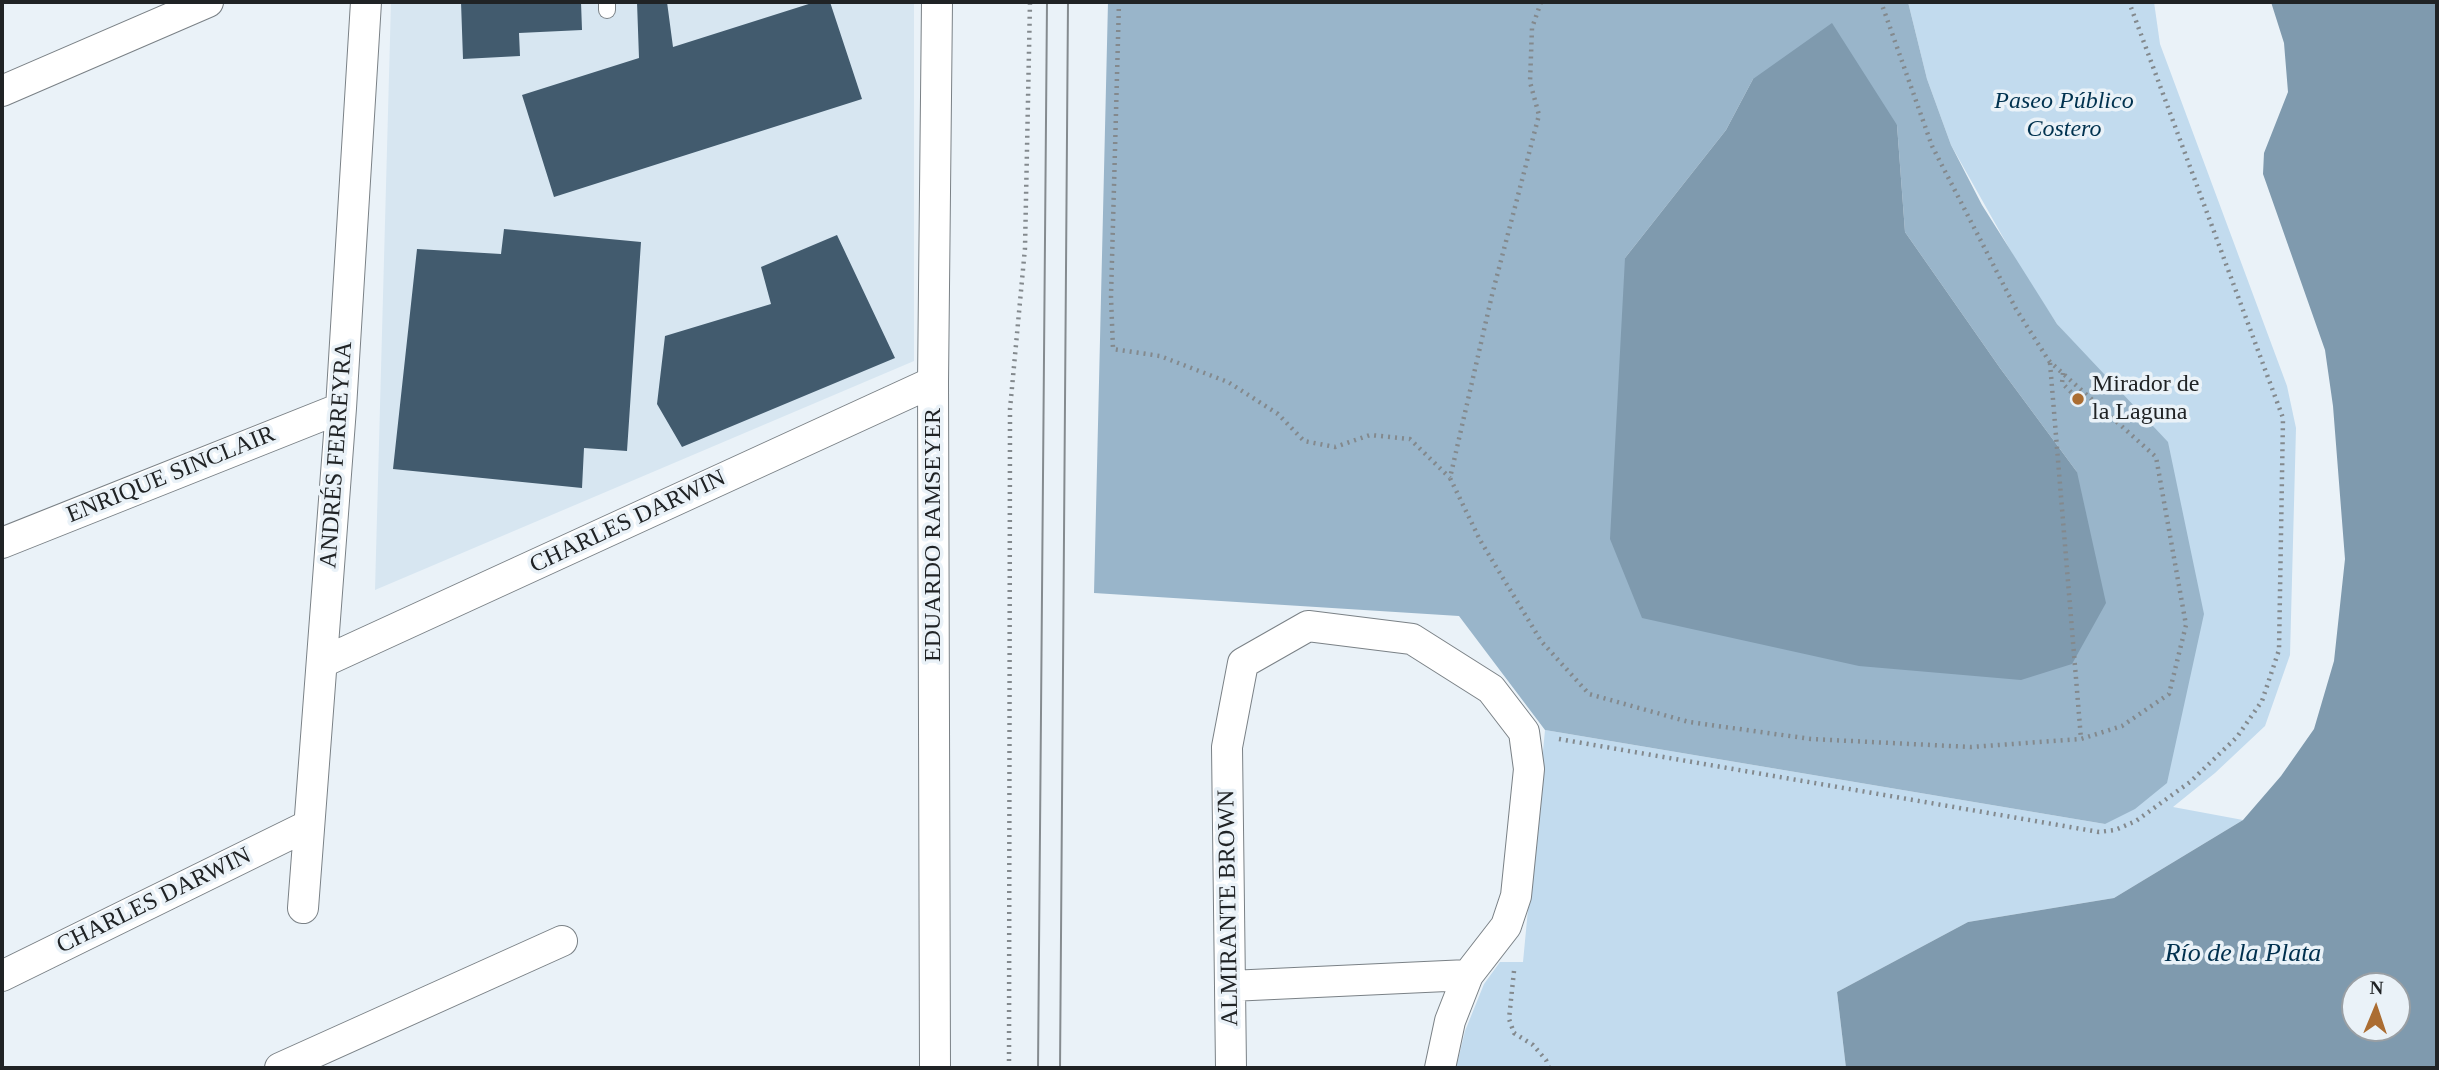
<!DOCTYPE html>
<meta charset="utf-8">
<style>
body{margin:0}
#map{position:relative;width:2439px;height:1070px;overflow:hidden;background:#eaf2f8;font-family:Georgia,serif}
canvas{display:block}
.frame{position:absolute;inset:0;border:4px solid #202325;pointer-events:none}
.north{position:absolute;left:2341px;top:972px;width:70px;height:70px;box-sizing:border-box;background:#eaf2f8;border:2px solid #999fa4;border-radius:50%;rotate:2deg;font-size:19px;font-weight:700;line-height:28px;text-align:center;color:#202325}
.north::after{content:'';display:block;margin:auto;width:24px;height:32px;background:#ab6d32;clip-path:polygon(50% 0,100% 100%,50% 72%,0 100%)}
</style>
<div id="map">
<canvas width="2439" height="1070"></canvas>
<div class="frame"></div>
<div class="north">N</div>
</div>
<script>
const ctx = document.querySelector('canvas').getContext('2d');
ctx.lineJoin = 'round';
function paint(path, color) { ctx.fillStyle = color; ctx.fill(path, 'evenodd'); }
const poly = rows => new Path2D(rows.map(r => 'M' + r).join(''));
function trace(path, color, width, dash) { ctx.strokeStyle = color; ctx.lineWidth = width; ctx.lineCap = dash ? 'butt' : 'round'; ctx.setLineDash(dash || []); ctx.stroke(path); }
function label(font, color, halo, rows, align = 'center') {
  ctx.font = font + ' Georgia,serif'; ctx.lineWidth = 7; ctx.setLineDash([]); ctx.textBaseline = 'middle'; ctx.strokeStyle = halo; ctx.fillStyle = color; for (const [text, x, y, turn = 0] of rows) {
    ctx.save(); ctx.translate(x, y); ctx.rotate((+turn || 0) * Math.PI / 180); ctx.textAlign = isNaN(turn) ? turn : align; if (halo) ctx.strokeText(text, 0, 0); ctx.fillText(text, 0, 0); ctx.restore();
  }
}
paint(poly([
 [391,2,914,2,914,361,375,590]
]), '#d7e6f1');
paint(poly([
 [1908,2,2154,2,2160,44,2287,386,2296,428,2290,655,2265,726,2215,773,2173,807,2243,820,2114,898,1968,922,1837,992,1846,1068,1456,1068,1465,1031,1484,984,1500,962,1523,962,1545,730,2105,824,2103,376,2057,324,2022,271,1951,145,1927,79]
]), '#c2dbee');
paint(poly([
 [1108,2,1908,2,1927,79,1951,145,1982,205,2057,324,2168,442,2204,614,2167,783,2135,809,2105,824,1545,730,1459,616,1094,593],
 [1753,79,1897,125,1905,232,2000,368,2077,472,1625,258,1726,130]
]), '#99b5ca');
paint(poly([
 [2271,2,2437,2,2437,1068,1846,1068,1837,992,1968,922,2114,898,2243,820,2281,776,2314,729,2334,661,2345,559,2333,406,2325,350,2263,174,2264,153,2288,92,2284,43],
 [2355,986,2397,986,2397,1028,2355,1028],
 [1832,23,1897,125,1905,232,2000,368,2077,472,2106,603,2072,664,2021,680,1859,666,1642,618,1610,539,1625,258,1726,130,1753,79]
]), '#7f9aae');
paint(poly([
 [461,2,581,2,582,30,519,33,520,56,463,59],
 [637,2,667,2,673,47,815,2,830,2,862,99,554,197,522,95,639,58],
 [504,229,641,242,627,451,584,448,582,488,393,469,417,249,501,254],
 [837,235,895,358,682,447,657,404,665,336,771,304,761,267]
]), '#425b6e');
const lane = poly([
 [607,2,607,10]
]);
const street = poly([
 [2,91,208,2],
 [2,543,341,408],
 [323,662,933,382],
 [303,908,341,408,366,2],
 [2,976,307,826],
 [1230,986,1468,975],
 [280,1068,562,941],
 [935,1068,933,382,937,2],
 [1231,1068,1227,747,1243,663,1308,626,1412,639,1491,689,1524,732,1529,769,1516,896,1506,926,1468,975,1450,1021,1440,1068]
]);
trace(lane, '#7a8186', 18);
trace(street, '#7a8186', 32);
trace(poly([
 [1119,2,1111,297,1113,349,1160,356,1228,382,1278,414,1304,441,1335,447,1370,435,1410,439,1450,478],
 [1541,2,1532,28,1530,82,1539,115,1492,295,1450,478,1480,540,1541,641,1589,694,1689,722,1811,739,1971,747,2081,739,2122,726,2169,694,2186,625,2156,457,2049,361,2016,309,1932,146,1881,2],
 [2050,363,2081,739],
 [2063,373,2062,383,2078,399],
 [1559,739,2099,832,2115,830,2136,821,2190,782,2237,737,2262,701,2279,650,2283,418,2129,2],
 [1514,971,1509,1019,1514,1033,1533,1045,1546,1060,1549,1068],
 [1009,1068,1010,409,1025,248,1030,2]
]), '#83898d', 4.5, [2, 5]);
trace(lane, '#fff', 16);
trace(street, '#fff', 30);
trace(poly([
 [1038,1068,1047,2],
 [1060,1068,1068,2]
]), '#858b8f', 2);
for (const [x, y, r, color] of [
 [2078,399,7,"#ab6d32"]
]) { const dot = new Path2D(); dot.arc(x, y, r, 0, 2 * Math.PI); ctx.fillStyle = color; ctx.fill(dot); trace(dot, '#eaf2f8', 2.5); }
label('italic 24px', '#00324f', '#eaf2f8', [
 ["Paseo Público",2064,102],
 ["Costero",2064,130]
]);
label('24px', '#202325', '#eaf2f8', [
 ["Mirador de",2092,385],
 ["la Laguna",2092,413]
], 'left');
label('24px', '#202325', '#eaf2f8', [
 ["ANDRÉS FERREYRA",337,455,-86],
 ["ENRIQUE SINCLAIR",171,475,-22],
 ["CHARLES DARWIN",628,522,-25],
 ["EDUARDO RAMSEYER",934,535,-90],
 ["CHARLES DARWIN",154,901,-26],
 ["ALMIRANTE BROWN",1229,908,-91]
]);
label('italic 26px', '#00304e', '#eaf2f8', [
 ["Río de la Plata",2243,954]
]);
</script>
